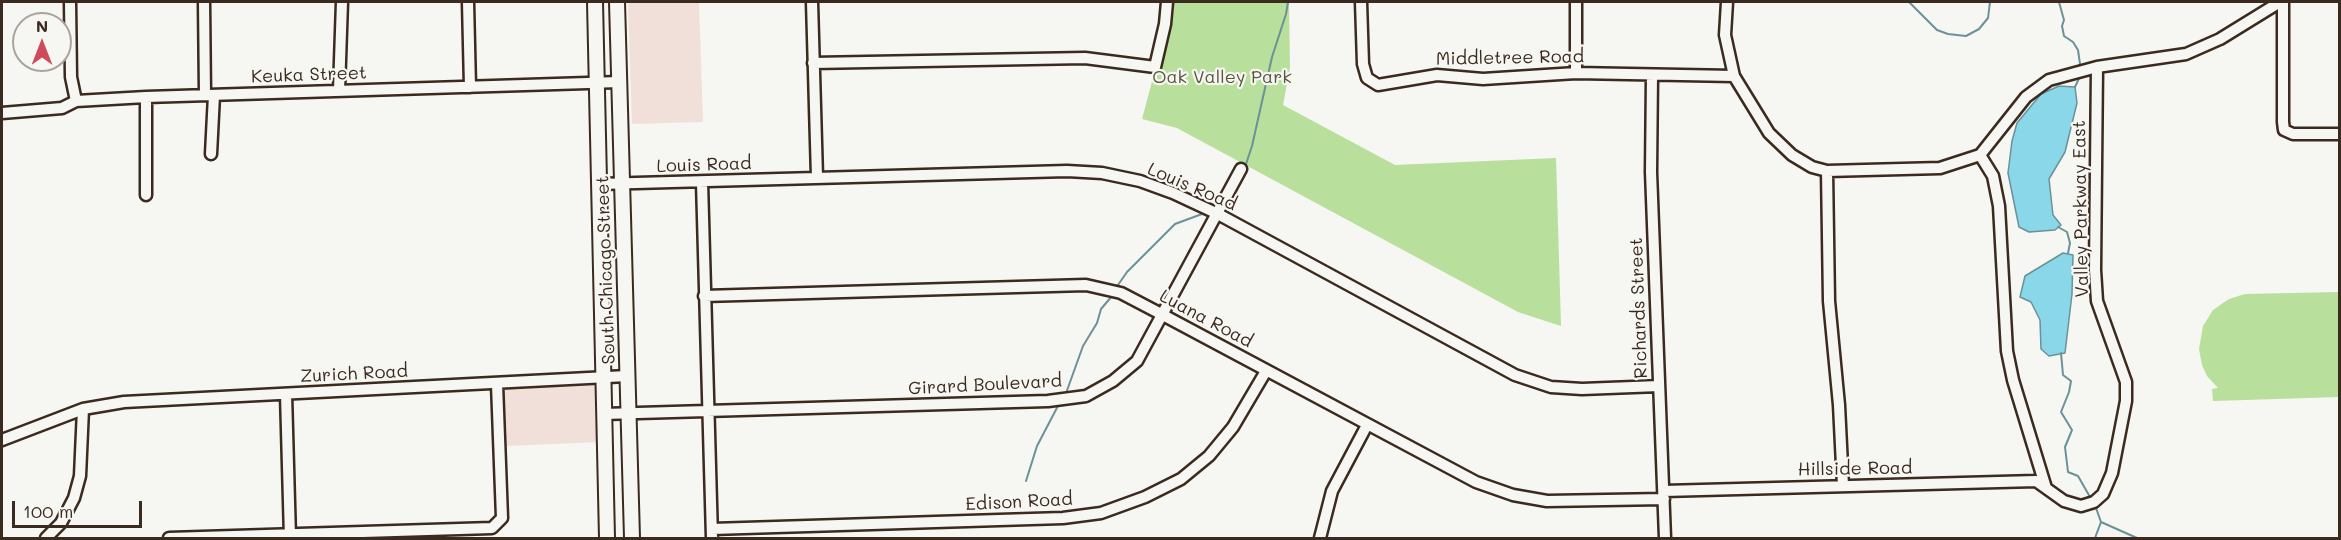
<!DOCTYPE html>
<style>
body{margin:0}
#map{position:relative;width:2341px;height:540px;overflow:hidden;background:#f6f6f2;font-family:Mali,sans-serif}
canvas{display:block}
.frame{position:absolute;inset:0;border:3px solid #3b2a1e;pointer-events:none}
.north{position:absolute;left:12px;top:12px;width:60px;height:60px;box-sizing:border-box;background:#f6f6f2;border:2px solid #aba49d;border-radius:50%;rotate:0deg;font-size:16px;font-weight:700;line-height:24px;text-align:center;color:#3b2a1e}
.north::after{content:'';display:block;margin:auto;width:21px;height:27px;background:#d1495b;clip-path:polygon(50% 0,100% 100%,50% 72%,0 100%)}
.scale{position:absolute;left:12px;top:501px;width:130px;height:27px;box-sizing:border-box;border:3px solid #3b2a1e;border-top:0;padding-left:8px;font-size:18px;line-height:21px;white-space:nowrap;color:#3b2a1e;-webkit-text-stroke:4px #f6f6f2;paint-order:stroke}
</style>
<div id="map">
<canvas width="2341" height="540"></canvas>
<div class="frame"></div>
<div class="north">N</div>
<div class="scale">100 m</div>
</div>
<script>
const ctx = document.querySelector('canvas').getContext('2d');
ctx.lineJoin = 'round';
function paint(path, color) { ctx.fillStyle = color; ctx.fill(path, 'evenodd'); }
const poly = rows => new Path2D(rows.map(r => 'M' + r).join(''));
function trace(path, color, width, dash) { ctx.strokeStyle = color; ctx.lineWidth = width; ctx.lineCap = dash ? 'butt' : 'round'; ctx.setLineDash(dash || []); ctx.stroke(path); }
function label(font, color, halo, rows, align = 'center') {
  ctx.font = font + ' Mali,sans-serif'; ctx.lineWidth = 4.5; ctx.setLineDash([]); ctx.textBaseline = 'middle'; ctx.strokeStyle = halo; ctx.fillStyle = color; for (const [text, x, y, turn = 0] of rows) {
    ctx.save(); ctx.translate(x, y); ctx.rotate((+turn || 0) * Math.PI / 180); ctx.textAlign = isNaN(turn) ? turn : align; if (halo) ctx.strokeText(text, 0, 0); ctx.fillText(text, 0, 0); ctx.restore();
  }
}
paint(poly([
 [628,2,699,2,703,122,632,124],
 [601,380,602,442,506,446,504,386]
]), '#f1e0d9');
paint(poly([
 [1171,2,1289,2,1290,68,1283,105,1395,165,1556,158,1561,326,1518,312,1177,128,1142,119,1168,22],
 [2339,292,2339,397,2213,401,2212,389,2218,388,2207,376,2202,365,2199,349,2203,326,2213,310,2229,299,2245,294]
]), '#b8df9b');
const water = poly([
 [2059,86,2075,87,2077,103,2065,152,2049,179,2053,215,2061,225,2055,230,2029,232,2019,227,2008,173,2012,141,2017,123,2041,94,2059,86],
 [2063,253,2073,255,2072,294,2065,353,2049,356,2041,349,2040,320,2031,302,2020,297,2025,276,2063,253]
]);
paint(water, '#8ad7ea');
trace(water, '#6a9298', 1.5);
trace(poly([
 [1909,2,1937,30,1948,34,1966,36,1979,29,1988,18,1990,2],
 [2059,2,2064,20,2062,26,2064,36,2073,42,2078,50,2080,64],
 [2075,87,2080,76],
 [1245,167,1252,146,1272,57,1286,14,1288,2],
 [2058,227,2067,232,2070,243,2068,253],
 [1118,285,1127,272,1175,224,1202,214],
 [2061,353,2063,375,2071,381,2069,392,2061,412,2072,430,2065,447,2068,472,2078,476,2090,497],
 [1065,396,1083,346,1097,323,1101,309,1112,296],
 [1026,481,1037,446,1060,402],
 [2096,508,2101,522,2137,538],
 [2095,538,2101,522]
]), '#6a9298', 2);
const minor = poly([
 [70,2,71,77,76,101],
 [204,2,205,95],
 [468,2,470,87],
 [812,2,817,177],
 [1361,2,1363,64,1367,78,1378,85,1437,75,1483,79,1576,73,1734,76],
 [1727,2,1725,35,1734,76,1769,133,1792,155,1812,167,1827,171,1940,168,1980,155,2026,97,2049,80,2097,67,2186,54,2220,39,2280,2],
 [2283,2,2283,122,2284,130,2293,134,2340,134],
 [813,63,1085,58,1155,67,1165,24,1167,2],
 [1576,73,1576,2],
 [1652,76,1651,172,1665,538],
 [339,90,342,2],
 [146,97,146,195],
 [2,113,62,108,76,101,146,97,619,82],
 [211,154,214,95],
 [1980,155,1993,176,1999,206,2007,351,2013,380,2046,488],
 [1827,171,1829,301,1839,405,1843,486],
 [702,182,712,538],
 [600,184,1067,171,1102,173,1140,181,1173,193,1218,214,1515,375,1551,387,1582,389,1659,386],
 [704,296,1086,285,1121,293,1163,315,1476,482,1513,495,1547,501,1664,499],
 [286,394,290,538],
 [604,414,1048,401,1086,396,1113,381,1137,361,1241,169],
 [2,440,83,409,124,402,627,376],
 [1664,491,2036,481,2064,501,2081,506,2094,502,2103,494,2112,473,2126,401,2126,382,2097,301,2095,270,2097,67],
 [712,529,1063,518,1101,513,1145,497,1181,479,1209,456,1233,427,1266,371],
 [46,538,61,523,74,498,80,476,83,409],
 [169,538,492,528,502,518,497,384],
 [1320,538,1332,491,1367,425]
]);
const major = poly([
 [595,2,607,538],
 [617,2,632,538]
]);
trace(minor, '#3b2a1e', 15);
trace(major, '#3b2a1e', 18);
trace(minor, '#f6f6f2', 10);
trace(major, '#f6f6f2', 14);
label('18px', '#3b2a1e', '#f6f6f2', [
 ["Middletree Road",1510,58,-1],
 ["Keuka Street",309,75,-2],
 ["Louis Road",704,165,-2],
 ["Louis Road",1192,187,23],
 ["Valley Parkway East",2081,209,-91],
 ["South Chicago Street",606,270,-92],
 ["Richards Street",1639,308,-92],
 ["Luana Road",1206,319,28],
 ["Zurich Road",354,374,-3],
 ["Girard Boulevard",985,385,-3],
 ["Hillside Road",1855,469,-1],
 ["Edison Road",1019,502,-3]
]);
label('18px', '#5a573d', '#f6f6f2', [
 ["Oak Valley Park",1222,77]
]);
</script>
